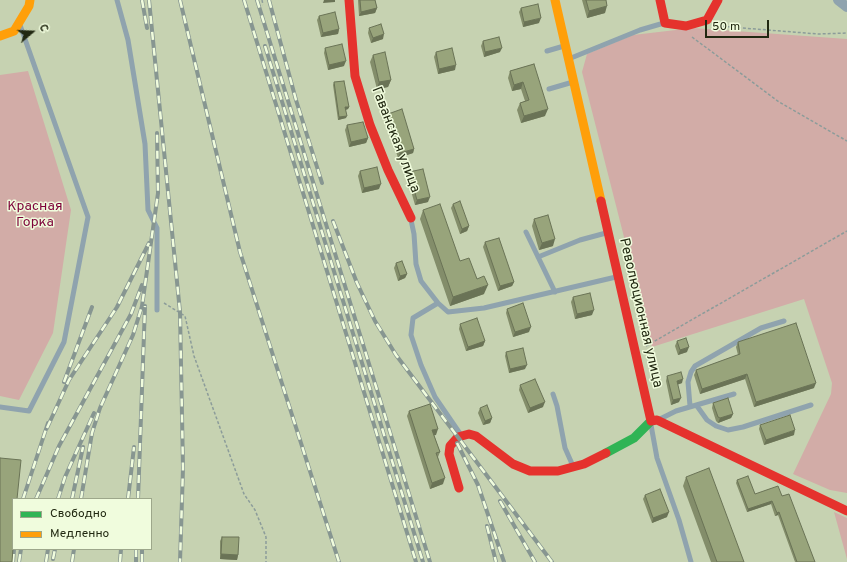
<!DOCTYPE html>
<meta charset="utf-8">
<style>
body{margin:0}
#map{position:relative;width:847px;height:562px;overflow:hidden;background:#c6d2b1;font-family:Overpass,sans-serif}
canvas{display:block}
.legend{position:absolute;left:12px;top:498px;width:140px;height:52px;box-sizing:border-box;background:#f0fcdd;border:1px solid #9da78b;margin:0;padding:5px 7px;list-style:none;font-size:12px;color:#212811}
.legend li{display:flex;align-items:center;gap:8px;height:20px}
.legend b{width:20px;border:1px solid #9da78b}
.north{position:absolute;left:12px;top:12px;width:40px;height:40px;-webkit-text-stroke:3px #f0fcdd;paint-order:stroke;rotate:71deg;font-size:11px;font-weight:700;line-height:16px;text-align:center;color:#212811}
.north::after{content:'';display:block;margin:auto;width:14px;height:18px;background:#212811;clip-path:polygon(50% 0,100% 100%,50% 72%,0 100%)}
.scale{position:absolute;left:705px;top:20px;width:64px;height:18px;box-sizing:border-box;border:2px solid #212811;border-top:0;padding-left:5px;font-size:12px;line-height:14px;white-space:nowrap;color:#212811;-webkit-text-stroke:3px #f0fcdd;paint-order:stroke}
</style>
<div id="map">
<canvas width="847" height="562"></canvas>
<ul class="legend">
<li><b style="height:5px;background:#30b455"></b>Свободно</li>
<li><b style="height:5px;background:#ff9f0a"></b>Медленно</li>
</ul>
<div class="north">С</div>
<div class="scale">50 m</div>
</div>
<script>
const ctx = document.querySelector('canvas').getContext('2d');
ctx.lineJoin = 'round';
function paint(path, color) { ctx.fillStyle = color; ctx.fill(path, 'evenodd'); }
const poly = rows => new Path2D(rows.map(r => 'M' + r).join(''));
function trace(path, color, width, dash) { ctx.strokeStyle = color; ctx.lineWidth = width; ctx.lineCap = dash ? 'butt' : 'round'; ctx.setLineDash(dash || []); ctx.stroke(path); }
function label(font, color, halo, rows, align = 'center') {
  ctx.font = font + ' Overpass,sans-serif'; ctx.lineWidth = 3; ctx.setLineDash([]); ctx.textBaseline = 'middle'; ctx.strokeStyle = halo; ctx.fillStyle = color; for (const [text, x, y, turn = 0] of rows) {
    ctx.save(); ctx.translate(x, y); ctx.rotate((+turn || 0) * Math.PI / 180); ctx.textAlign = isNaN(turn) ? turn : align; if (halo) ctx.strokeText(text, 0, 0); ctx.fillText(text, 0, 0); ctx.restore();
  }
}
paint(poly([
 [693,28,847,39,847,493,830,490,793,474,831,394,832,383,804,299,652,347,582,72,587,54,633,35],
 [28,71,71,210,53,333,19,400,0,396,0,75],
 [834,512,847,518,847,559]
]), '#d2aca7');
trace(poly([
 [262,0,263,5],
 [718,26,818,34,847,33],
 [692,37,779,102,847,141],
 [164,303,185,316,194,356,244,494,255,510,266,537,266,562],
 [646,346,847,231]
]), '#8c9c9a', 1.5, [3, 2]);
trace(poly([
 [117,0,128,40,145,144,148,210,157,228,157,310],
 [547,51,564,46],
 [571,58,640,30,664,23],
 [549,89,573,82],
 [411,220,414,234,416,264,421,281,438,303,413,318,411,335,421,365,435,397,461,435],
 [526,232,555,292],
 [538,257,580,240,606,233],
 [438,303,448,312,484,308,616,277],
 [553,394,557,406,565,448,573,466],
 [690,406,688,382,691,372,695,366,761,328,784,321],
 [697,406,707,420,716,426,728,430,743,427,811,405],
 [0,407,29,411,64,342,88,217,20,25],
 [660,419,676,411,734,394],
 [651,425,657,458,679,520,691,562]
]), '#8fa3ae', 5);
trace(poly([
 [838,0,847,7]
]), '#8fa3ae', 10);
trace(poly([
 [606,453,634,438,651,421]
]), '#30b455', 9);
trace(poly([
 [555,0,601,201],
 [0,36,14,31,29,6,30,0]
]), '#ff9f0a', 9);
trace(poly([
 [349,0,355,76,370,125,388,170,411,218],
 [660,0,665,23,686,26,707,20,718,0],
 [601,201,651,421],
 [651,421,657,420,847,511],
 [459,488,449,454,450,446,458,437,469,434,476,436,513,464,530,471,558,471,584,464,606,453]
]), '#e5322d', 9);
const rail = poly([
 [142,0,147,28],
 [149,0,180,312,183,468,180,562],
 [180,0,240,252,339,562],
 [244,0,416,562],
 [257,0,430,562],
 [269,0,296,100,322,183],
 [265,46,423,562],
 [333,221,357,283,375,321,396,355,552,562],
 [64,382,92,307],
 [47,428,69,380,117,307,149,243],
 [457,443,478,485,504,562],
 [23,499,48,423],
 [36,499,59,446,131,314,142,285],
 [58,499,65,477,94,413],
 [72,499,83,447],
 [81,499,92,433,100,408,133,335,142,306,158,193,157,133],
 [128,499,134,447],
 [138,499,145,306],
 [500,501,535,562],
 [487,526,496,562],
 [136,549,136,562],
 [53,559,55,549],
 [13,562,14,549],
 [19,562,21,549],
 [46,562,48,549],
 [72,562,74,549],
 [120,562,121,549],
 [142,562,142,549]
]);
trace(rail, '#879691', 4);
trace(rail, '#f0fcdd', 2.5, [8]);
paint(poly([
 [358,0,375,0,377,8,375,13,359,16],
 [582,0,606,0,605,13,587,18],
 [521,8,539,23,523,27,519,12],
 [319,16,339,29,338,34,321,37,317,20],
 [369,28,383,39,371,43,368,33],
 [483,41,500,52,484,57,481,46],
 [325,48,344,66,328,70,324,53],
 [436,52,455,70,438,74,434,57],
 [373,55,391,80,388,87,377,89,370,62],
 [534,64,545,116,521,123,517,110,520,103,525,101,521,89,512,91,508,78,510,71],
 [334,82,349,107,348,109,346,110,346,118,338,120,333,85],
 [388,114,414,149,413,153,398,158,386,119],
 [347,125,368,138,366,143,349,147,345,130],
 [360,171,379,189,362,193,358,176],
 [409,172,428,202,415,205,407,177],
 [453,204,469,226,467,231,460,234,451,208],
 [423,210,460,261,477,279,484,294,450,306,420,219],
 [534,219,553,246,539,250,532,226],
 [485,242,514,282,512,286,498,291,483,247],
 [396,263,407,274,405,278,398,281,394,268],
 [573,297,592,315,575,319,571,302],
 [507,309,529,332,513,337,506,313],
 [460,324,485,341,483,346,466,351,459,329],
 [677,341,687,352,678,355,675,346],
 [738,342,814,388,754,407,745,379,700,394,694,375,696,370,738,355,736,347],
 [506,352,525,369,509,373,505,356],
 [667,376,682,383,677,385,679,402,671,405,666,381],
 [520,385,543,407,528,413,519,390],
 [713,403,733,414,731,418,718,423,716,421,712,408],
 [480,408,492,418,490,423,483,425,478,413],
 [409,411,436,435,434,435,440,452,438,457,443,484,430,489,407,416],
 [760,425,794,435,764,445,759,429],
 [686,477,744,562,711,562,683,486],
 [737,480,755,494,782,496,815,562,795,562,778,515,775,516,771,504,747,512,736,483],
 [645,495,667,517,652,523,643,499],
 [222,537,238,555,237,560,220,559,220,541]
]), '#838d6a');
paint(poly([
 [324,0,335,0,335,2,323,3],
 [607,6,605,13,587,18,589,11],
 [377,8,375,13,359,16,361,12],
 [541,18,539,23,523,27,524,22],
 [339,29,338,34,321,37,323,33],
 [384,34,383,39,371,43,373,38],
 [502,48,500,52,484,57,485,52],
 [346,61,344,66,328,70,329,65],
 [456,65,455,70,438,74,439,69],
 [391,80,388,87,377,89,379,82],
 [523,82,521,89,512,91,514,85],
 [345,107,349,107,348,109,344,110],
 [548,109,545,116,521,123,524,116],
 [347,116,346,118,338,120,339,117],
 [368,138,366,143,349,147,351,142],
 [414,149,413,153,398,158,400,153],
 [381,184,379,189,362,193,364,188],
 [430,197,428,202,415,205,417,200],
 [469,226,467,231,460,234,462,229],
 [555,239,553,246,539,250,542,243],
 [407,274,405,278,398,281,400,276],
 [514,282,512,286,498,291,500,286],
 [488,285,484,294,450,306,453,297],
 [594,310,592,315,575,319,577,314],
 [531,327,529,332,513,337,515,332],
 [485,341,483,346,466,351,468,347],
 [689,347,687,352,678,355,680,350],
 [527,365,525,369,509,373,510,369],
 [747,374,745,379,700,394,702,389],
 [683,379,682,383,675,385,677,381],
 [816,383,814,388,754,407,756,402],
 [681,398,679,402,671,405,673,400],
 [545,402,543,407,528,413,530,408],
 [733,414,731,418,718,423,720,418],
 [492,418,490,423,483,425,485,421],
 [438,429,436,435,430,436,432,430],
 [795,430,794,435,764,445,766,440],
 [445,478,443,484,430,489,432,483],
 [772,501,771,504,747,512,748,509],
 [669,512,667,517,652,523,653,518],
 [779,512,778,515,775,516,777,513],
 [221,554,238,555,237,560,220,559]
]), '#6a7356');
const building = poly([
 [360,0,375,0,377,8,361,12,360,0],
 [586,0,606,0,607,6,589,11,586,0],
 [538,4,541,18,524,22,521,8,538,4],
 [335,12,339,29,323,33,319,16,335,12],
 [381,24,384,34,373,38,369,28,381,24],
 [499,37,502,48,485,52,483,41,499,37],
 [342,44,346,61,329,65,325,48,342,44],
 [452,48,456,65,439,69,436,52,452,48],
 [385,52,391,80,379,82,373,55,385,52],
 [534,64,548,109,524,116,520,103,529,100,523,82,514,85,510,71,534,64],
 [344,81,349,107,345,107,347,116,339,117,334,82,344,81],
 [402,109,414,149,400,153,388,114,402,109],
 [363,122,368,138,351,142,347,125,363,122],
 [377,167,381,184,364,188,360,171,377,167],
 [423,169,430,197,417,200,409,172,423,169],
 [460,201,469,226,462,229,453,204,460,201],
 [440,204,460,261,469,258,477,279,484,276,488,285,453,297,423,210,440,204],
 [548,215,555,239,542,243,534,219,548,215],
 [499,238,514,282,500,286,485,242,499,238],
 [402,261,407,274,400,276,396,263,402,261],
 [590,293,594,310,577,314,573,297,590,293],
 [523,303,531,327,515,332,507,309,523,303],
 [477,318,485,341,468,347,460,324,477,318],
 [796,323,816,383,756,402,747,374,702,389,696,370,740,354,738,342,796,323],
 [686,338,689,347,680,350,677,341,686,338],
 [523,348,527,365,510,369,506,352,523,348],
 [681,372,683,379,677,381,681,398,673,400,667,376,681,372],
 [535,379,545,402,530,408,520,385,535,379],
 [728,398,733,414,720,418,718,417,713,403,728,398],
 [430,404,438,429,432,430,440,452,436,453,445,478,432,483,409,411,430,404],
 [487,405,492,418,485,421,480,408,487,405],
 [790,415,795,430,766,440,760,425,790,415],
 [0,458,21,460,17,499,13,499,13,548,12,562,0,562,0,458],
 [709,468,744,562,717,562,686,477,709,468],
 [748,476,755,494,778,486,782,496,789,494,815,562,797,562,779,512,777,513,772,501,748,509,737,480,748,476],
 [660,489,669,512,653,518,645,495,660,489],
 [222,537,239,537,238,555,221,554,222,537]
]);
paint(building, '#98a47b');
trace(building, '#6a7356', 1);
label('14px', '#212811', '#f0fcdd', [
 ["Гаванская улица",395,140,69],
 ["Революционная улица",640,313,77]
]);
label('14px', '#7d0139', '#f0fcdd', [
 ["Красная",35,207],
 ["Горка",35,223]
]);
</script>
